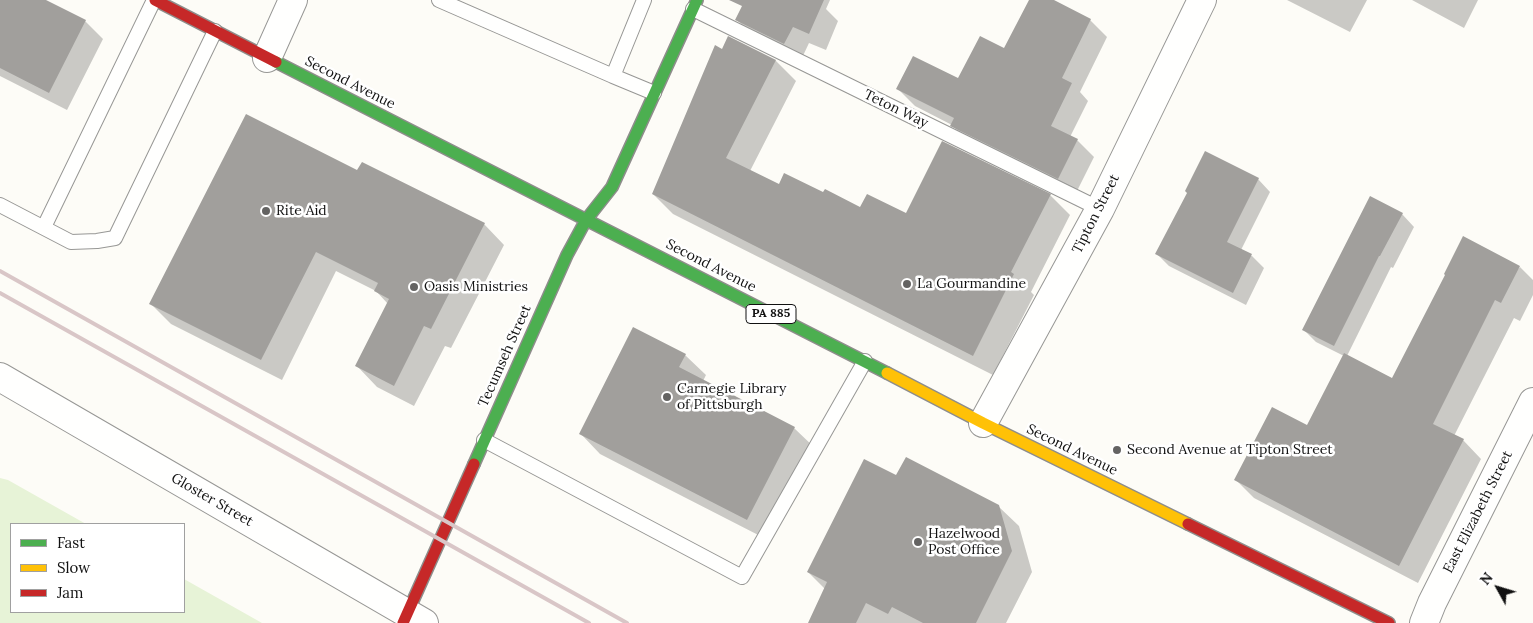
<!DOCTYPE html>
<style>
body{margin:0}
#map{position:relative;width:1533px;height:623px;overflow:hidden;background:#fdfcf7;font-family:Lora,serif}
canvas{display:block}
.legend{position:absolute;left:10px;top:523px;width:175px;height:90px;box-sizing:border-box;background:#fff;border:1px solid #a0a0a0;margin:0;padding:6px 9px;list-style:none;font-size:15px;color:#111}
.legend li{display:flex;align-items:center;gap:10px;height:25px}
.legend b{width:25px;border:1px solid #a0a0a0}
.north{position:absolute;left:1473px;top:563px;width:50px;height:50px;-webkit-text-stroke:4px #fff;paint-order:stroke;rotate:309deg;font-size:14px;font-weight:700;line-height:20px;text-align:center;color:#111}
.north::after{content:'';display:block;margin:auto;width:18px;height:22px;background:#111;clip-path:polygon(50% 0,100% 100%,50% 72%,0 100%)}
</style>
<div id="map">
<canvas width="1533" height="623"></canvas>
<ul class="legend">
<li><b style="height:6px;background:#4caf50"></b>Fast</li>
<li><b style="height:6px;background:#ffc107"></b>Slow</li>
<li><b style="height:6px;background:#c62828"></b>Jam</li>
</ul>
<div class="north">N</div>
</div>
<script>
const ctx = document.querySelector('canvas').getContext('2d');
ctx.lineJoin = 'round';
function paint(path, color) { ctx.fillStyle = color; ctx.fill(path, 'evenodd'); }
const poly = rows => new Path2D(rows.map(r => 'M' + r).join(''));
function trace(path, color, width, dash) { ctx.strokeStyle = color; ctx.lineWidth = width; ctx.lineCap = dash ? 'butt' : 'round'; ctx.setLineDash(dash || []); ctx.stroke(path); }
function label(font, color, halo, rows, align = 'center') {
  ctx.font = font + ' Lora,serif'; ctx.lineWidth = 5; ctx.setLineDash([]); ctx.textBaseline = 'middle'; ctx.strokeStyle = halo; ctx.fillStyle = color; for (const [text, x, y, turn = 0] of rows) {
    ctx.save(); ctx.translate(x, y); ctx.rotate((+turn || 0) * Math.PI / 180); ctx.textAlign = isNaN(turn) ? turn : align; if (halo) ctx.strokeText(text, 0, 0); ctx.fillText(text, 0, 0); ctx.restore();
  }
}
paint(poly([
 [0,478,8,480,86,524,11,524,11,612,184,612,184,579,262,623,0,623]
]), '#e7f3d7');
paint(poly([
 [0,0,43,0,85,21,103,39,67,110,0,76],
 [745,0,830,0,826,9,838,21,826,50,809,43,801,60,753,36,737,20],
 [1030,0,1052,0,1090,20,1107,37,1080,92,1088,101,1070,137,1077,140,1094,157,1075,195,968,142,952,125,915,106,898,89,959,80,1004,50],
 [1287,0,1367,0,1350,32],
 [1412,0,1478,0,1464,28],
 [729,38,776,61,796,81,750,171,779,186,824,194,861,209,906,215,1050,195,1070,215,1031,292,1034,295,993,375,673,214,653,194],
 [358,172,484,224,504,245,451,348,445,346,414,406,377,387,357,366,388,304,376,291,336,271,282,380,171,324,151,304],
 [1258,179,1270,192,1241,250,1252,256,1264,268,1246,305,1169,266,1157,254],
 [1402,214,1414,227,1393,268,1391,267,1347,356,1393,379,1520,267,1533,280,1533,295,1520,321,1514,318,1454,436,1463,440,1481,459,1418,583,1254,498,1236,480,1308,426,1344,356,1316,342,1303,329],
 [685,355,706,375,703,381,794,428,815,448,768,540,600,454,580,433],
 [897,477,998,506,1019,526,1032,572,1006,623,809,623,825,589,808,572]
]), '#0003');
paint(poly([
 [0,0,46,0,86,20,49,93,0,68],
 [729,0,824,0,809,34,793,27,784,44,735,20,742,6],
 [1029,0,1054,0,1091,19,1062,78,1072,83,1051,126,1078,139,1058,179,950,126,954,118,896,89,913,56,958,78,980,36,1004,48],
 [728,36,776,60,726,158,779,184,784,173,823,192,825,189,860,207,867,194,906,213,942,141,1051,194,1011,272,1014,274,973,356,652,194,715,45,722,49],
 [246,114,357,170,362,162,485,223,431,329,424,326,394,386,355,366,389,299,374,291,378,283,316,252,261,360,149,304],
 [1205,151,1259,178,1227,242,1252,254,1233,293,1155,254,1187,193,1185,191],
 [1370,196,1403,213,1380,256,1379,256,1334,346,1302,330],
 [1463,236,1520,266,1501,303,1495,300,1433,424,1464,439,1399,566,1234,480,1272,407,1307,425,1344,353,1392,378,1445,275,1444,274],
 [633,327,686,354,679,367,795,427,747,520,579,434],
 [906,457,999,505,1012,551,976,623,923,623,892,607,888,614,866,603,856,623,808,623,827,582,807,572,864,459,896,475]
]), '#a19f9c');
const lane = poly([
 [439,0,613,76,644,0],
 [693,9,1100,209],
 [613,76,654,93],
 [0,205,71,242,97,241,115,238,215,31],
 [44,227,154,0],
 [484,440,742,577,865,361]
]);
const street = poly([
 [267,58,293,0],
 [0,377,424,623],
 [983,423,1100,209,1202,0],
 [1424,623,1432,603,1533,402]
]);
const fast = poly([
 [276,62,887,373],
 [474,464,567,255,586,220,612,187,697,0]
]);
const slow = poly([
 [887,373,983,423,1188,524]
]);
const jam = poly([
 [155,0,276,62],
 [1188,524,1389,623],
 [403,623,474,464]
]);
trace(lane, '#979795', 16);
trace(street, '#979795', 30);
trace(fast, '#8e8d8b', 14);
trace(slow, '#8e8d8b', 14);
trace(jam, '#8e8d8b', 14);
trace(lane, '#fffffe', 14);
trace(street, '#fffffe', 28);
trace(fast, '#4caf50', 11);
trace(slow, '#ffc107', 11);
trace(jam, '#c62828', 11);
trace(poly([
 [0,271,627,623],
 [0,293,589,623]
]), '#d9c6c7', 4);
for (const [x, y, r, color] of [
 [266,211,5,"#646362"],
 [907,284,5,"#646362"],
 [414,287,5,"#646362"],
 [667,397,5,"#646362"],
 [1117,450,5,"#646362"],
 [918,542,5,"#646362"]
]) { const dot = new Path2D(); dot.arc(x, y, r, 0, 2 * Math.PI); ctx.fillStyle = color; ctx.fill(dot); trace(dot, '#fff', 2); }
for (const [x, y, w] of [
 [771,314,50]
]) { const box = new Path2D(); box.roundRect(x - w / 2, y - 9.5, w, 19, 4); ctx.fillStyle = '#fff'; ctx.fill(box); trace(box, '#111', 1); }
label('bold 12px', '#111', null, [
 ["PA 885",771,314]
]);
label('14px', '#111', '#fff', [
 ["Second Avenue",350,83,27],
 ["Teton Way",896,109,26],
 ["Tipton Street",1096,214,-63],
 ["Second Avenue",711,266,27],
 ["Tecumseh Street",505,356,-66],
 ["Second Avenue",1072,450,26],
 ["Gloster Street",212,500,30],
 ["East Elizabeth Street",1478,512,-63]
]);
label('14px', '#111', '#fff', [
 ["Rite Aid",276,211],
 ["La Gourmandine",917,284],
 ["Oasis Ministries",424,287],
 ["Carnegie Library",677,389],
 ["of Pittsburgh",677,405],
 ["Second Avenue at Tipton Street",1127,450],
 ["Hazelwood",928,534],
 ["Post Office",928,550]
], 'left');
</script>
